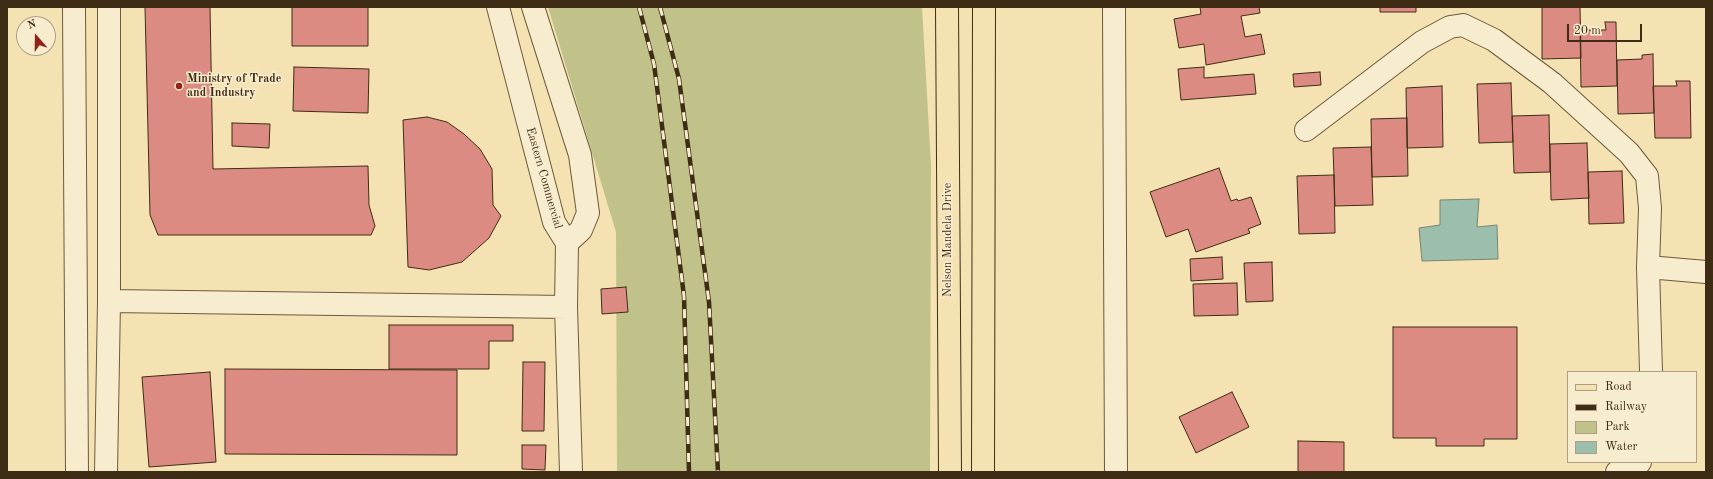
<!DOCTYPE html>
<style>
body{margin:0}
#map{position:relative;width:1713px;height:479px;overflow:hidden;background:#f5e2b3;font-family:"Old Standard TT",serif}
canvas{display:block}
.frame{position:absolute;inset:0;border:8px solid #3f2c14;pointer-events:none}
.legend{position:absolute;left:1567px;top:371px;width:130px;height:92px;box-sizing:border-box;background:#f8ecce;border:1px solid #ae9f84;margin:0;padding:5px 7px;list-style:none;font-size:12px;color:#3f2c14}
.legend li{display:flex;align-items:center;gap:8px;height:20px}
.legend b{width:20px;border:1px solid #ae9f84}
.north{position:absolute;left:16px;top:16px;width:40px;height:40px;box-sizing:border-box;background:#f8ecce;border:1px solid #ae9f84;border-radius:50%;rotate:340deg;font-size:11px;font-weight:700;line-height:16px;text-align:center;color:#3f2c14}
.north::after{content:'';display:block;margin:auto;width:14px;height:18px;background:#8f2418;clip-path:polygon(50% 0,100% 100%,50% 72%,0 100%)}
.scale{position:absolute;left:1567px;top:24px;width:75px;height:18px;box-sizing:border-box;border:2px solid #3f2c14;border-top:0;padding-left:5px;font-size:12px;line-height:14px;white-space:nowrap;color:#3f2c14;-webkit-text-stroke:3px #f8ecce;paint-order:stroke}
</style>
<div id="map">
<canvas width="1713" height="479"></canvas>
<div class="frame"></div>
<ul class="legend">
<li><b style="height:5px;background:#f5e2b3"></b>Road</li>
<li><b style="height:5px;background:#3f2c14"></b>Railway</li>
<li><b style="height:11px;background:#c1c289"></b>Park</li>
<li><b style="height:11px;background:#9cbead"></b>Water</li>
</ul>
<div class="north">N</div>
<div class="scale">20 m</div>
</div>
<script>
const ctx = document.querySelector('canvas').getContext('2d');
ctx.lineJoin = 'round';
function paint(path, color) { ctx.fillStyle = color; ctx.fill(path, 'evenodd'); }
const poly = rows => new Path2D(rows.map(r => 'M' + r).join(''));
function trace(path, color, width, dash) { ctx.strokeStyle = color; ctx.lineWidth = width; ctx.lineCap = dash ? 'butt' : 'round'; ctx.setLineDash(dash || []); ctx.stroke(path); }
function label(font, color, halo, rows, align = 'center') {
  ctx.font = font + ' "Old Standard TT",serif'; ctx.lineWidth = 3; ctx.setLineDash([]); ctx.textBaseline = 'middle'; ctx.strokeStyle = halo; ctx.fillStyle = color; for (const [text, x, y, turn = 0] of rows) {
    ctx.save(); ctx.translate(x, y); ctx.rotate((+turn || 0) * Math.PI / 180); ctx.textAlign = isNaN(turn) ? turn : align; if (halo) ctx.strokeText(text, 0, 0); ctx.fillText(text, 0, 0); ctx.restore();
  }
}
paint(poly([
 [548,7,922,7,931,165,930,472,617,472,616,232]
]), '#c1c289');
const water = poly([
 [1479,199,1477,227,1497,225,1498,259,1422,261,1419,228,1440,225,1440,200,1479,199]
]);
paint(water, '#9cbead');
trace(water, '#778470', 1);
const building = poly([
 [145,7,210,7,213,169,368,166,369,205,375,226,371,235,158,235,150,215,145,7],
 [292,7,368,7,368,46,292,46,292,7],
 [1200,7,1259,7,1260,13,1241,16,1245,37,1261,34,1265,54,1206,65,1204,44,1179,48,1174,19,1201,14,1200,7],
 [1380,7,1416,7,1416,12,1380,12,1380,7],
 [1542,7,1580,7,1581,58,1542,59,1542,7],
 [1605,22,1616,22,1617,86,1581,87,1580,30,1606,30,1605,22],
 [1653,54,1654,113,1618,114,1617,60,1642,59,1642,55,1653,54],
 [294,67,369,69,368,113,293,111,294,67],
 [1204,67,1204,78,1254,74,1256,94,1181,100,1178,69,1204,67],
 [1320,72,1321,85,1294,87,1293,74,1320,72],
 [1676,81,1690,81,1691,138,1655,138,1653,86,1677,86,1676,81],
 [1511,83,1513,142,1479,143,1477,84,1511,83],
 [1442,86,1443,147,1407,148,1406,88,1442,86],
 [1549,115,1550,172,1514,173,1512,116,1549,115],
 [427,117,447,122,464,134,480,149,492,169,493,205,501,216,489,238,462,262,429,270,408,267,403,120,427,117],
 [1407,118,1408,176,1372,177,1371,119,1407,118],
 [232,123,270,124,269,148,232,146,232,123],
 [1587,143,1589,198,1551,200,1550,144,1587,143],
 [1371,147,1373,205,1335,206,1333,148,1371,147],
 [1219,168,1231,201,1237,199,1238,201,1251,197,1261,224,1248,229,1250,233,1196,252,1188,229,1166,237,1150,192,1219,168],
 [1622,171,1624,223,1589,224,1588,172,1622,171],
 [1334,175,1335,233,1299,234,1297,176,1334,175],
 [1222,257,1223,279,1191,281,1190,259,1222,257],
 [1272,262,1273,301,1246,302,1244,263,1272,262],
 [1237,283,1238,315,1194,316,1193,284,1237,283],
 [626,287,628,312,602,314,601,289,626,287],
 [389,325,513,325,513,341,489,341,489,369,389,369,389,325],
 [1393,327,1517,327,1517,439,1484,439,1484,446,1436,446,1436,438,1393,438,1393,327],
 [523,362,545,362,544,431,522,431,523,362],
 [225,369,457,370,457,455,225,454,225,369],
 [210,372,216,462,149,467,142,377,210,372],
 [1232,392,1249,427,1196,453,1179,417,1232,392],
 [1298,441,1344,442,1344,472,1298,472,1298,441],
 [522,445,546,445,545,470,522,469,522,445]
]);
paint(building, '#db8b81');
trace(building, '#3f2c14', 1);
const minor = poly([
 [74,7,77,472],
 [498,7,554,222,567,243],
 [533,7,580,155,588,213,581,230,567,243],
 [1114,7,1116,472],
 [1306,130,1422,42,1450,27,1463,25,1494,40,1552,83,1629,153,1647,176,1650,208,1648,267,1651,372],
 [567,243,566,307,571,472],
 [1648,267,1706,272],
 [109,301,566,307],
 [106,472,109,301,109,7],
 [1617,472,1637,466,1640,462]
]);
const primary = poly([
 [947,7,950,472],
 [983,472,984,7]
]);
trace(minor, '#6c5a3c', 24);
trace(primary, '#3f2c14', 24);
trace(minor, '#f8ecce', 22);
trace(primary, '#f5e2b3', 22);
const rail = poly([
 [639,7,654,64,684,296,689,472],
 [660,7,679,79,709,302,718,472]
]);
trace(rail, '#3f2c14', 4.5);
trace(rail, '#f8ecce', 3, [9]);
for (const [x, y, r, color] of [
 [179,86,4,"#8f2418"]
]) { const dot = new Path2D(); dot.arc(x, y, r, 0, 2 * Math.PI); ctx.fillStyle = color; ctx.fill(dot); trace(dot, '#f8ecce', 1.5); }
label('bold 12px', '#3f2c14', '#f8ecce', [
 ["Ministry of Trade",187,79],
 ["and Industry",187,93]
], 'left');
label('12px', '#3f2c14', '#f8ecce', [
 ["Eastern Commercial",544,178,74],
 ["Nelson Mandela Drive",948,240,-90]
]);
</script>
